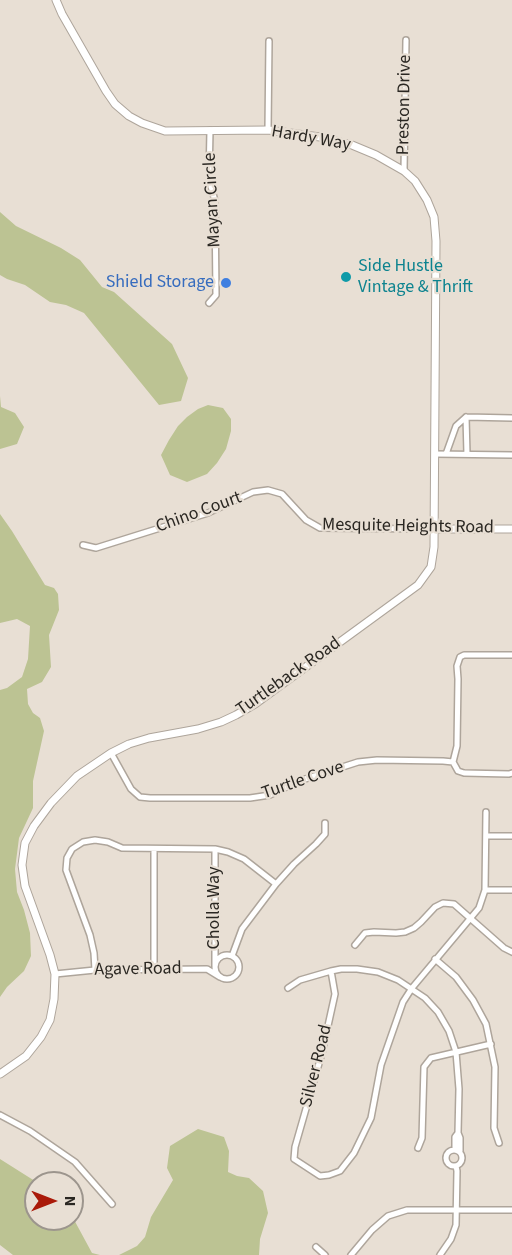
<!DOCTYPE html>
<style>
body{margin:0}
#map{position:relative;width:512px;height:1255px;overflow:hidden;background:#e8dfd4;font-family:"Source Sans 3",sans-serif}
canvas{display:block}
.north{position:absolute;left:24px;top:1171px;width:60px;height:60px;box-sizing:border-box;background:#e8dfd4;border:2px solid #9c958d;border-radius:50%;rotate:90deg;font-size:16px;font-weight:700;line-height:24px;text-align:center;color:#2a2722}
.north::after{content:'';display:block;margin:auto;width:21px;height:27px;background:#aa1a09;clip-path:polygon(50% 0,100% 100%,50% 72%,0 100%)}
</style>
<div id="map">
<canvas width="512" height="1255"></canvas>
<div class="north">N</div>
</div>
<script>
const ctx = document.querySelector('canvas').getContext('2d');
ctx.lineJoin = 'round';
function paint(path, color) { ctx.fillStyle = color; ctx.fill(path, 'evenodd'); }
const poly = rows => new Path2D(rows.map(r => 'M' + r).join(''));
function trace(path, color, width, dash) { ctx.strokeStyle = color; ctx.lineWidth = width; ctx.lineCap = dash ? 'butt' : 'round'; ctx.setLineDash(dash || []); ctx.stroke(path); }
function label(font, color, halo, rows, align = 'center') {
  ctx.font = font + ' "Source Sans 3",sans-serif'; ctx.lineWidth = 4.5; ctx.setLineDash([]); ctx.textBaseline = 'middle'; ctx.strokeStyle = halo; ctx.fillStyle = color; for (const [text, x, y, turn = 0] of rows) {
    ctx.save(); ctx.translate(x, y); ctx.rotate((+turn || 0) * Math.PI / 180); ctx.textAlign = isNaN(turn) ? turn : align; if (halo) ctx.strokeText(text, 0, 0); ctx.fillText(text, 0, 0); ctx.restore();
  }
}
paint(poly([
 [0,212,16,226,61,248,80,260,102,287,114,292,172,344,188,378,181,401,159,405,84,313,66,305,50,302,25,285,7,279,0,275],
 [0,396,1,407,15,413,24,427,17,444,0,449],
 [208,405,223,408,231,419,231,431,226,449,217,463,207,474,187,482,170,475,161,455,169,440,178,426,187,417,198,409],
 [0,514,12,531,45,585,54,588,58,594,59,610,49,635,51,667,42,682,27,689,28,704,33,713,40,718,44,731,33,781,33,808,19,838,15,869,17,892,24,910,30,933,31,956,24,971,7,987,0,997,0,690,7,688,22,677,28,659,30,626,17,619,0,623],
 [198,1129,224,1137,229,1151,228,1172,237,1176,249,1178,263,1191,268,1213,260,1239,259,1255,119,1255,137,1246,145,1237,151,1217,173,1180,167,1168,170,1146],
 [0,1159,38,1183,36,1183,36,1219,72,1219,72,1216,92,1253,100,1255,13,1255,0,1245]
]), '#bcc393');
const minor = poly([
 [268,130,269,41],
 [404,171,406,40],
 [209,303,216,295,215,201,209,179,210,130],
 [435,454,512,455],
 [446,454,456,426,466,417],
 [467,454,466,417,512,418],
 [83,545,96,548,208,513,253,492,268,490,282,494,306,520,320,528,434,529],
 [111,753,131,789,140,797,150,798,250,798,270,795,299,781,358,762,377,760,443,761,453,762,458,771,464,773,509,774,512,773],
 [453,762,457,746,458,679,457,666,460,657,464,655,512,655],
 [486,836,512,836],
 [154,849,154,969],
 [215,849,215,966],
 [485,890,512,890],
 [355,945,365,933,374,932,396,933,405,932,414,928,421,922,435,907,443,903,454,904,504,948,512,952],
 '215 967a12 12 0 1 1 24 0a12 12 0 1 1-24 0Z',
 [232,956,242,929,276,884,294,864,316,844,325,834,325,823],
 [435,959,456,977,473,1000,486,1024,495,1067,494,1128,499,1143],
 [95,970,94,953,90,935,66,870,67,858,72,849,83,842,95,840,108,842,122,848,215,849,228,852,244,859,276,884],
 [331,971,335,994,322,1053,295,1147,294,1159,320,1176,329,1175,340,1171,354,1153,371,1118,381,1065,403,1002,412,988,479,908,485,890,486,812],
 [55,974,95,970,207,969,220,977],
 [288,988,300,980,331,971,341,969,357,969,378,972,398,980,425,998,438,1012,449,1031,456,1052,459,1089,458,1133,460,1138,460,1151],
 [0,1115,30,1131,75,1162,112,1204],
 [418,1148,422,1138,424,1067,431,1058,491,1044],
 '446 1158a8 8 0 1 1 16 0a8 8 0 1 1-16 0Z',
 [455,1150,455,1137,458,1133],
 [316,1247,325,1255],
 [351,1255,372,1230,388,1216,407,1210,512,1210],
 [440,1255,451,1239,456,1225,457,1171,456,1166]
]);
const major = poly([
 [434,529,512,529],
 [0,1074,26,1056,41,1037,50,1020,54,999,55,974,50,955,25,886,22,865,25,843,34,826,51,803,77,776,111,753,129,744,149,738,198,729,221,722,236,715,255,704,418,585,431,567,434,547,436,241,434,217,427,200,415,181,404,171,376,155,352,145,320,137,268,130,165,131,142,123,129,116,115,104,106,91,62,14,56,0]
]);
trace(minor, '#aea59b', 8);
trace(major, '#aea59b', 9);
trace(minor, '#fff', 5);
trace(major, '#fff', 7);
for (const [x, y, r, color] of [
 [346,277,6,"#0f9aa8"],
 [226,283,6,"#3f7fe0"]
]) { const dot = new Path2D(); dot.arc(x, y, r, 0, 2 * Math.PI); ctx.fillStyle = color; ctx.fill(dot); trace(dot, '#e8dfd4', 2); }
label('18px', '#2a2722', '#e8dfd4', [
 ["Preston Drive",405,105,-89],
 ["Hardy Way",311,139,10],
 ["Mayan Circle",213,200,-93],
 ["Chino Court",199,513,-20],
 ["Mesquite Heights Road",408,527,1],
 ["Turtleback Road",289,677,-35],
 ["Turtle Cove",303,781,-19],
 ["Cholla Way",215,908,-90],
 ["Agave Road",138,970,-1],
 ["Silver Road",317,1066,-76]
]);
label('18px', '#0d838f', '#e8dfd4', [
 ["Side Hustle",358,267],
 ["Vintage & Thrift",358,288]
], 'left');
label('18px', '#366cbe', '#e8dfd4', [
 ["Shield Storage",214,283]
], 'right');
</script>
